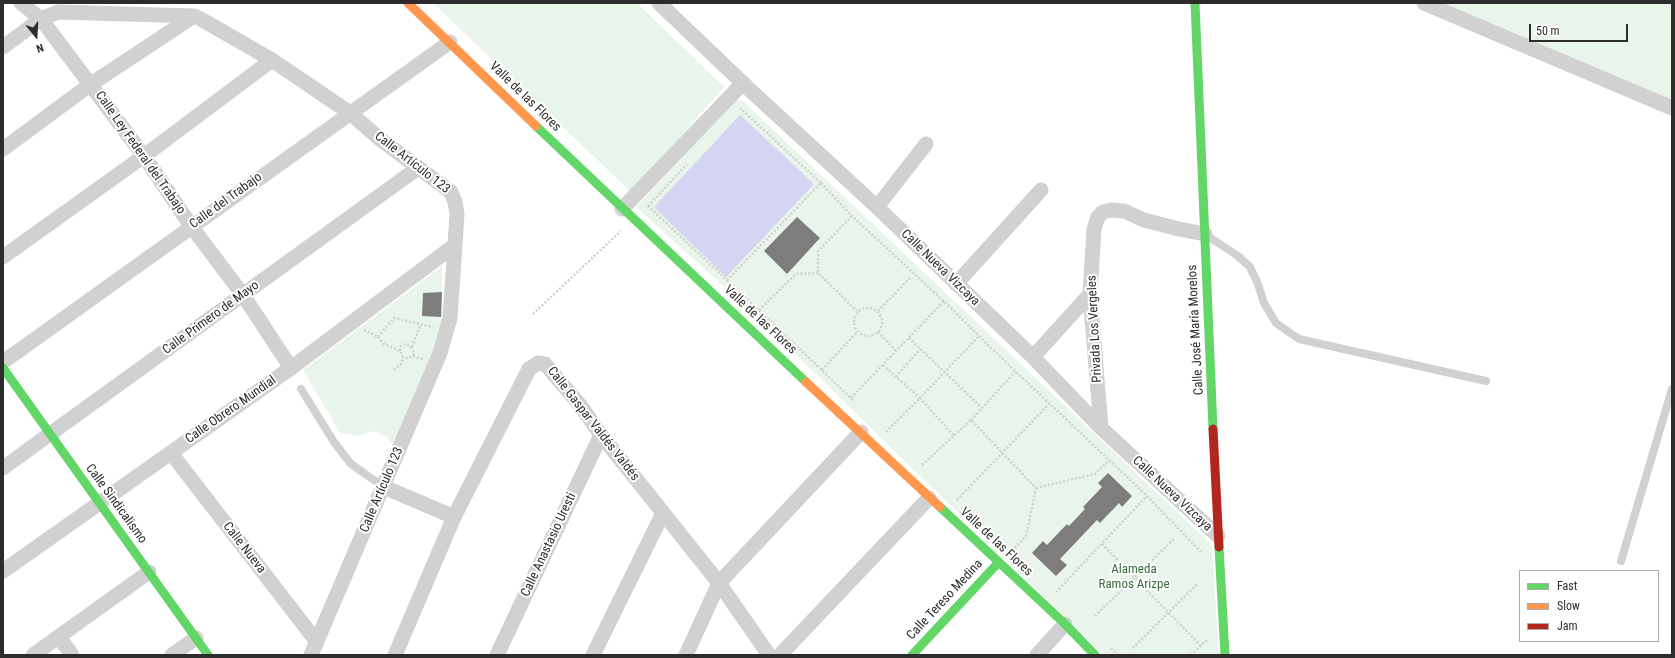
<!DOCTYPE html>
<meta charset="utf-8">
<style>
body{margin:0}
#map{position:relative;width:1675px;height:658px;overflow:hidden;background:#fff;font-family:"Roboto Condensed",sans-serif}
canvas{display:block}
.frame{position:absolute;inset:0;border:4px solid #2c2c2c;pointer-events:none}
.legend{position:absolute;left:1519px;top:570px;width:140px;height:72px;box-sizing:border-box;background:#fff;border:1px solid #ababab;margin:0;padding:5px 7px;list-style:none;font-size:12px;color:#2c2c2c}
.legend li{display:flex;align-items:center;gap:8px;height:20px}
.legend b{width:20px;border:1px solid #ababab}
.north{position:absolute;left:16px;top:16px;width:40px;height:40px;-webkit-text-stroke:3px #fff;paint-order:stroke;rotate:162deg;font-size:11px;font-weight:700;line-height:16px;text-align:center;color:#2c2c2c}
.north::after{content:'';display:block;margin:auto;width:14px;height:18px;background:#2c2c2c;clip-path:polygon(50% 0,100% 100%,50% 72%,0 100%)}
.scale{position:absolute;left:1529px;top:24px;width:99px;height:18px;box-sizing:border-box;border:2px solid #2c2c2c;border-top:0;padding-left:5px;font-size:12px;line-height:14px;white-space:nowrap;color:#2c2c2c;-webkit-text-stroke:3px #fff;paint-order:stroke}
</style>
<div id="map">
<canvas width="1675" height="658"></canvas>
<div class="frame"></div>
<ul class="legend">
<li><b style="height:5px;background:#63d668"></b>Fast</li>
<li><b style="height:5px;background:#ff974d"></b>Slow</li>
<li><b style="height:5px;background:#b3261e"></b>Jam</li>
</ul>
<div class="north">N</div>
<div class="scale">50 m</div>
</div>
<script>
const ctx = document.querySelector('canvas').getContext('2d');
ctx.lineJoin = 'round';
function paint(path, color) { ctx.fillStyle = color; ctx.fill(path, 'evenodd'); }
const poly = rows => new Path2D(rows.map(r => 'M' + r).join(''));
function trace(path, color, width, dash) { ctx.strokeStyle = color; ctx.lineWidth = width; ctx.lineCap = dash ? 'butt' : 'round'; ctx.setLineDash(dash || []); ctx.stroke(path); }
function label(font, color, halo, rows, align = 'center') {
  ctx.font = font + ' "Roboto Condensed",sans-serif'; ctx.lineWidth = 4; ctx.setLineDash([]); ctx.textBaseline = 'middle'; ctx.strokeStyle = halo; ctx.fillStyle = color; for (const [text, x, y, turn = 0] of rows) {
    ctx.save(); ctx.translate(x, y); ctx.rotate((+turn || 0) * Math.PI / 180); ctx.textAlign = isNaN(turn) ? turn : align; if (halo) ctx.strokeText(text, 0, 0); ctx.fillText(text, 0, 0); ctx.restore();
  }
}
paint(poly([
 [433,3,637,3,724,87,632,193],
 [1437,3,1672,3,1672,103],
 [734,100,743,101,1212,545,1219,655,1104,655,751,311,636,207],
 [442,266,443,340,393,446,387,437,373,431,358,436,340,433,303,370]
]), '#e9f5ea');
paint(poly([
 [740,115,814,184,726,277,654,207]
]), '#d4d4f3');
paint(poly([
 [797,217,820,238,787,274,764,251],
 [442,292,441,317,422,316,423,293],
 [1108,473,1132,496,1122,507,1119,503,1100,523,1097,520,1060,559,1067,565,1056,576,1032,553,1043,541,1047,545,1067,524,1069,526,1085,509,1083,507,1102,487,1098,483]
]), '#7d7d7d');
trace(poly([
 [821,183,852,216,951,308,991,348,1147,496,1202,553],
 [648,206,727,280,821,183,740,108],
 [648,206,687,164],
 [852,216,818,251,818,273,857,311],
 [727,280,853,400],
 '854 322a14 14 0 1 1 28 0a14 14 0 1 1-28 0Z',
 [759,310,796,274,818,273],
 [878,311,911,277],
 [533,314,621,231],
 [364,330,378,337,394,318,433,327],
 [878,332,896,351],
 [378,337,384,344,400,351,403,357,408,358,413,356,424,360],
 [909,338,982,408],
 [412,347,421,324],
 [400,351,401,346,406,344,410,346,414,352,413,356],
 [883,365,920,398,978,337],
 [394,370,402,363,403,357],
 [822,370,857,332],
 [896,377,920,349],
 [851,398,944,301],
 [971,420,1015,372],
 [886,432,920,398,954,436],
 [922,465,971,420,1036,488],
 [1036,488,1095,474,1109,460],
 [957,500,1050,403],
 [1102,544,1201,646],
 [1012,551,1026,536,1036,488],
 [1056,592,1147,496],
 [1095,616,1174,539],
 [1111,648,1118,655],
 [1133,648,1198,583],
 [1191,655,1207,640]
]), '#d1d1d1', 2.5, [2, 2]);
trace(poly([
 [1209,237,1238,256,1250,267,1258,284,1264,303,1276,323,1299,339,1486,381],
 [301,389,334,442,351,464,384,487],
 [1621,561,1672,389]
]), '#d1d1d1', 8);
trace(poly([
 [21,3,41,19,58,12,194,16,199,18,272,60,350,113,380,139,451,192,455,202,457,214,455,245,450,318,440,353,311,655],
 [659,3,749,89,877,207,1033,357,1101,428,1218,536],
 [1424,3,1672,108],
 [3,47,41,19,144,156,191,226,243,295,291,368],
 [3,149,91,84,194,16],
 [877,207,926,144],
 [622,209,743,83],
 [3,257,144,156,272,60],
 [956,284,1041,190],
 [1033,357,1090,294],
 [3,362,450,42],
 [1101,428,1090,294,1094,229,1098,217,1103,212,1111,210,1124,211,1144,220,1179,229,1205,234],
 [171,453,317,642],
 [3,468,418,168],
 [384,487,454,517],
 [3,571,291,368,455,245],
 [59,637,72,655],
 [33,655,149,572],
 [172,655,196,638],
 [395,655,454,517,529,369,538,363,545,364,580,405,601,435,719,583,769,655],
 [497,655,601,435],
 [593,655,663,513],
 [686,655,719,583,861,432],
 [780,655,929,498],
 [1037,655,1065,624]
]), '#d1d1d1', 15);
trace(poly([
 [1195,3,1213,429],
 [536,126,806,382],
 [3,368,208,655],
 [940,507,1065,624,1095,655],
 [1219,547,1225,655],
 [912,655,998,563]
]), '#63d668', 9);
trace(poly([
 [408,3,536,126],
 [806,382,940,507]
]), '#ff974d', 9);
trace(poly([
 [1213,429,1219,547]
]), '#b3261e', 9);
label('13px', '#2c2c2c', '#fff', [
 ["Valle de las Flores",525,97,44],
 ["Calle Ley Federal del Trabajo",140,153,55],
 ["Calle Artículo 123",412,163,38],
 ["Calle del Trabajo",226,201,-36],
 ["Calle Nueva Vizcaya",940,268,44],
 ["Calle Primero de Mayo",211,318,-36],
 ["Valle de las Flores",760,320,43],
 ["Privada Los Vergeles",1095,329,-93],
 ["Calle José María Morelos",1196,330,-93],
 ["Calle Obrero Mundial",231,410,-35],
 ["Calle Gaspar Valdés Valdés",593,424,52],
 ["Calle Artículo 123",382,490,-67],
 ["Calle Nueva Vizcaya",1172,494,43],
 ["Calle Sindicalismo",116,504,54],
 ["Valle de las Flores",996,542,43],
 ["Calle Anastasio Uresti",549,545,-65],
 ["Calle Nueva",244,548,52],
 ["Calle Tereso Medina",945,600,-47]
]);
label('13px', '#366b3c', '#fff', [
 ["Alameda",1134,570],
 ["Ramos Arizpe",1134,585]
]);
</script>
